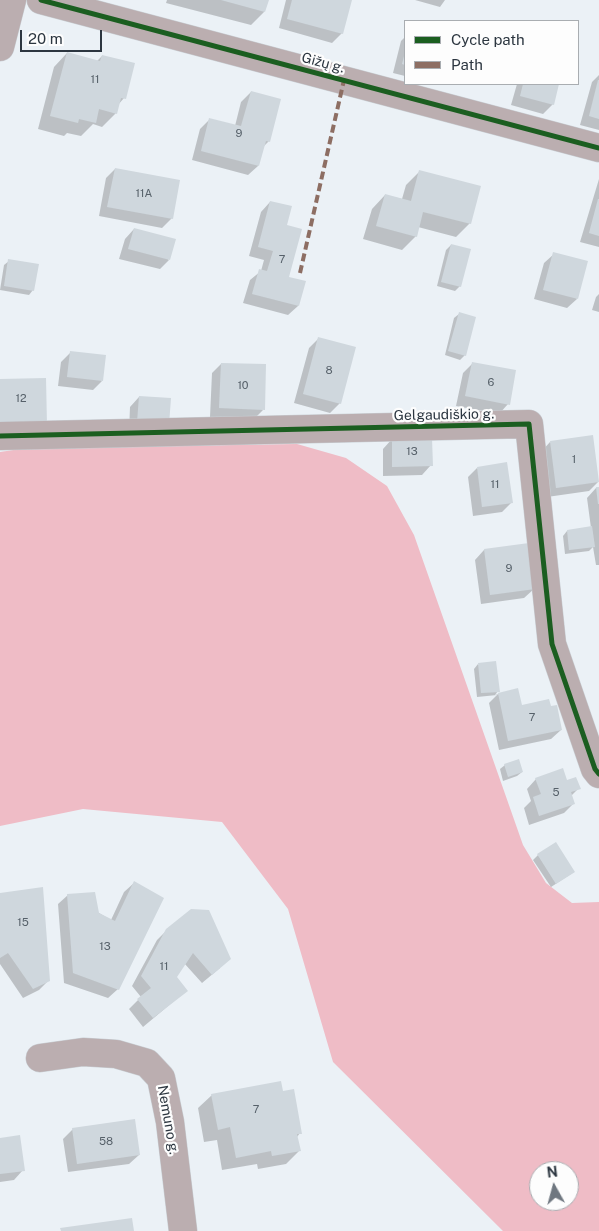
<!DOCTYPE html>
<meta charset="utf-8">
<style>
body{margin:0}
#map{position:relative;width:599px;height:1231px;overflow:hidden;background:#ebf1f6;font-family:"Public Sans",sans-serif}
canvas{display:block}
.legend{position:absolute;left:404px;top:20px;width:175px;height:65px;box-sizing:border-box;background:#fdfdfd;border:1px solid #a9adb1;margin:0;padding:6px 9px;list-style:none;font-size:15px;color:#2c3640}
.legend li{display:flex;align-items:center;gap:10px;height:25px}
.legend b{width:25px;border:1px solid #a9adb1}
.north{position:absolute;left:529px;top:1161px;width:50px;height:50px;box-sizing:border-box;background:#fdfdfd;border:1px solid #a9adb1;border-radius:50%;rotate:353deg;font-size:14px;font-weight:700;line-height:20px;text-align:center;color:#2c3640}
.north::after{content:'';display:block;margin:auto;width:18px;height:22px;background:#6f7780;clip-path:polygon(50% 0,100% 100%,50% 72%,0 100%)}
.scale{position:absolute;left:20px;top:30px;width:82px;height:22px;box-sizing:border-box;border:2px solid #2c3640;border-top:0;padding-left:6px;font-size:15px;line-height:18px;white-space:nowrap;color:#2c3640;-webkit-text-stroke:4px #fdfdfd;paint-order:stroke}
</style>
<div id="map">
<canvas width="599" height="1231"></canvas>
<ul class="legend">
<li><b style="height:6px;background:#1b5e20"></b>Cycle path</li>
<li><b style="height:6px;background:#8d6e63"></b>Path</li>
</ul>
<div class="north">N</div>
<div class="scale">20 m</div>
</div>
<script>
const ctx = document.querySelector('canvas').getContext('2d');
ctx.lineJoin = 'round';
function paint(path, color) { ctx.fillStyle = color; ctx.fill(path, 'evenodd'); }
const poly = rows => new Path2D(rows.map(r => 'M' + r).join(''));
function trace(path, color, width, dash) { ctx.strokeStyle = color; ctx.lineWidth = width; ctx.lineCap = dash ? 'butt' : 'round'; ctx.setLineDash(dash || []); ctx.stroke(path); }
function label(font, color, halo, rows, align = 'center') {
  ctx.font = font + ' "Public Sans",sans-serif'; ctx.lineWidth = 4.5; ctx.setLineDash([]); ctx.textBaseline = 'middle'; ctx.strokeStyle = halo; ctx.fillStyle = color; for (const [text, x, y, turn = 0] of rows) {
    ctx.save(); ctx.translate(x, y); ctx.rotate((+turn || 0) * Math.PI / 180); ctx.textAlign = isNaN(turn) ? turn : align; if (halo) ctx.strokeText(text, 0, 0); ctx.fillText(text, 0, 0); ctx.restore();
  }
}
paint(poly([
 [297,444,346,458,387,486,414,535,523,845,546,883,572,903,599,902,599,1231,503,1231,333,1062,288,909,222,822,83,809,0,826,0,452,27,448],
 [539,1171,569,1171,569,1201,539,1201]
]), '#efbcc6');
paint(poly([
 [167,0,267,0,264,12,251,25,166,3],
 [286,0,351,0,342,33,332,43,279,28],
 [415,0,445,0,440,7],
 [405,37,405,76,393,73,401,41],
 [67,53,97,61,102,56,124,98,118,105,116,113,102,127,93,124,81,136,67,133,64,136,38,129,54,67],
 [599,75,599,130,580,125,592,82],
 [517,84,558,84,553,104,543,114,511,105],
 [251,92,269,141,262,148,258,166,248,175,192,160,200,129,209,120,235,126,241,102],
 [115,169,172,218,162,228,99,216,106,178],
 [419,172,470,223,456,237,418,227,416,236,402,250,363,239,372,209,385,195,402,199,406,185],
 [599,179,599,247,580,242],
 [270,202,286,226,288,278,304,282,298,306,288,315,243,303,250,280,261,271,264,260,249,256,261,212],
 [134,229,169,260,160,269,119,259,125,239],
 [451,245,460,286,455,291,437,286,446,250],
 [554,254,577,299,567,308,534,299,544,263],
 [9,261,33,290,29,295,0,290,4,265],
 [599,294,599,312,592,310,596,297],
 [459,314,465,355,460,360,445,355,454,318],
 [318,339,340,403,330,413,294,403,309,348],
 [71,352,102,381,93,390,58,386,61,362],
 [221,364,263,410,254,419,210,417,212,373],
 [472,364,508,404,499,414,456,406,463,373],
 [139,397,168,424,129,432,130,407],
 [392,439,431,465,422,475,383,476,383,449],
 [550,442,598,482,589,491,547,497,541,452],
 [477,468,511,503,502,512,473,516,468,477],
 [596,488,599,488,599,565,596,565,593,547,589,551,565,554,563,536,567,531,591,528,587,498],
 [528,544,534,589,524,598,481,604,475,560,484,550],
 [478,664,498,691,495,695,517,690,521,706,561,730,551,739,499,750,489,703,497,695,477,697,474,669],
 [505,765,522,772,517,776,503,781,500,769],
 [536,779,567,782,579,788,571,796,574,803,564,813,529,825,524,808,531,801,527,789],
 [538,855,574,872,551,887,533,860],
 [134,883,118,989,108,998,64,983,58,904,68,895,111,920,124,892],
 [0,894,49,980,39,990,23,998,0,964],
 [167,930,220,968,202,983,184,963,175,977,186,991,143,1027,129,1009,141,997,132,986,157,940],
 [212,1095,300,1133,297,1137,299,1151,286,1164,258,1169,257,1164,222,1170,217,1140,204,1142,198,1108],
 [73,1129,139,1155,129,1164,68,1172,63,1139],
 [0,1139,23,1170,14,1180,0,1182]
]), '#0003');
paint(poly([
 [221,0,269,0,265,12],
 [292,0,352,0,343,34,287,19],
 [67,52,100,61,102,55,135,63,126,99,121,98,117,114,99,109,96,123,79,119,78,123,50,116],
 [405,52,405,65,402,64],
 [598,80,599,80,599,119,589,116],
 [523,84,559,84,554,105,520,96],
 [251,91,281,99,270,142,266,141,259,166,201,151,209,118,241,126],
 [115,168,180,180,173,219,107,207],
 [419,170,481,186,471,224,423,212,417,237,376,226,385,194,411,201],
 [598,199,599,199,599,236,589,233],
 [270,201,292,206,287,225,302,229,289,277,306,281,299,306,252,294,259,269,267,271,273,251,258,247],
 [134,228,176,239,170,260,128,249],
 [451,244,471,249,461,287,441,282],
 [553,252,588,261,578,299,543,290],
 [8,259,39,264,34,291,4,286],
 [459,312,476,317,466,356,448,351],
 [318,337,356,347,341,404,303,394],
 [70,351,106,355,103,381,67,377],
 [472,362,516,370,510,405,465,396],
 [221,363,266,364,265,410,219,408],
 [46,378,47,425,0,425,0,379],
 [139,396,171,398,169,425,137,423],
 [593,435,599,482,556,488,550,441],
 [392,438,432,438,433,466,392,467],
 [507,462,513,503,482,507,477,467],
 [596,487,599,487,599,504,598,504],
 [592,526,595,547,569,550,567,530],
 [529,543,535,589,490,595,484,549],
 [496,661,500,692,481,693,478,663],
 [518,688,522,705,549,699,551,706,557,705,562,730,508,741,498,693],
 [519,759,523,772,508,777,504,764],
 [563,768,567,780,576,777,581,789,571,792,575,804,539,816,533,797,541,794,535,778],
 [556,842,575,872,556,884,537,854],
 [134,881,164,898,119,990,73,973,67,894,95,892,99,913,115,921],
 [43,887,50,981,33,989,8,953,0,958,0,893],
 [191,909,209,910,231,959,212,975,193,953,177,977,188,991,153,1018,137,999,151,988,141,976,166,929],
 [281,1081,283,1091,294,1089,302,1134,297,1134,301,1151,272,1156,271,1151,236,1158,230,1127,218,1130,211,1094],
 [135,1119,140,1155,77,1164,72,1128],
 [20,1135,25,1171,0,1174,0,1138],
 [132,1218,134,1231,61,1231,60,1228]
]), '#cfd7dd');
const minor = poly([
 [41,0,599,148],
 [0,47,12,0],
 [0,436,529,424,552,644,595,769,599,774],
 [40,1058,83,1052,116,1054,147,1063,161,1078,170,1122,183,1231]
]);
trace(minor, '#c9cfd4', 29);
trace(minor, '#bbaeb0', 28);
trace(poly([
 [300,273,344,80]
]), '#8d6e63', 4, [8, 4]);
trace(poly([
 [41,0,599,148],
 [0,436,529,424,552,644,595,769,599,774]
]), '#1b5e20', 5);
label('11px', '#566069', null, [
 ["11",95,80],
 ["9",239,134],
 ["11A",144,194],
 ["7",282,260],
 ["8",329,371],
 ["6",491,383],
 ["10",243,386],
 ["12",21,399],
 ["13",412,452],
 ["1",574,460],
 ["11",495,485],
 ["9",509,569],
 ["7",532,718],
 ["5",556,793],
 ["15",23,923],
 ["13",105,947],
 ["11",164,967],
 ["7",256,1110],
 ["58",106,1142]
]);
label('14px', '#2c3640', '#fdfdfd', [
 ["Gižų g.",323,63,15],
 ["Gelgaudiškio g.",444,415,-1],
 ["Nemuno g.",168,1120,80]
]);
</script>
